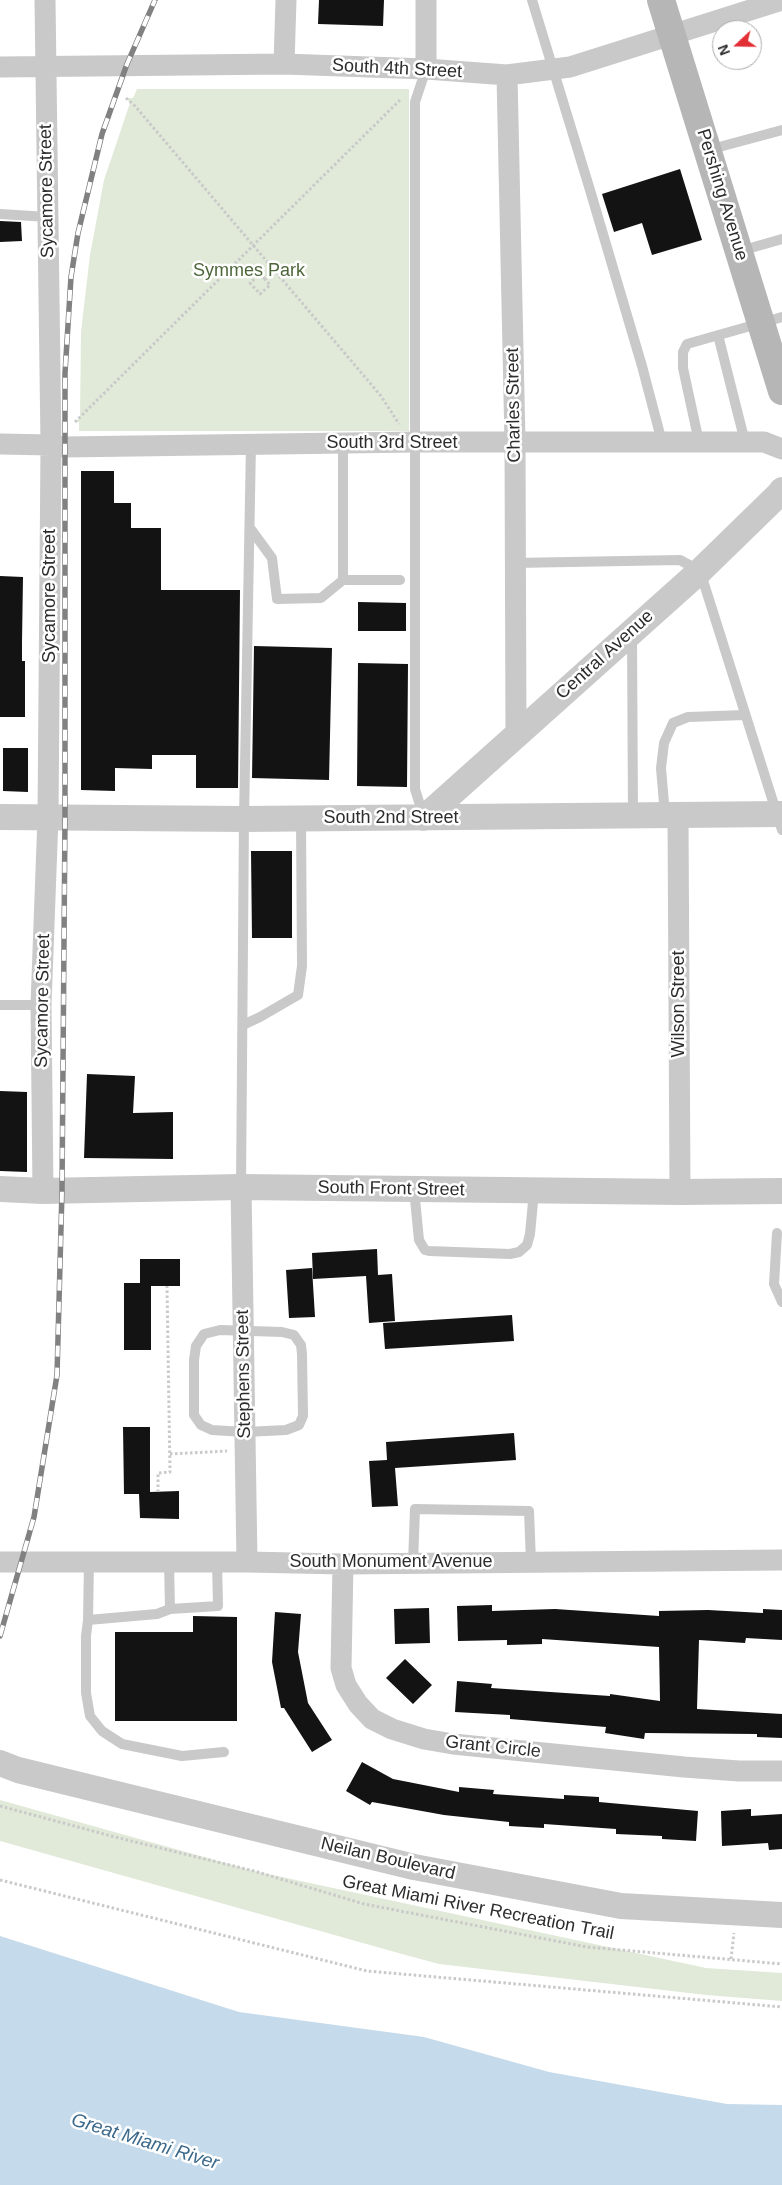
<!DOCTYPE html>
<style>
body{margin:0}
#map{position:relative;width:782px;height:2185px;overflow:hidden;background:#fff;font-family:Helvetica,sans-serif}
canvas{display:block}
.north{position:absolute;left:712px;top:20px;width:50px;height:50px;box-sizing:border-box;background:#fff;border:1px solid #ababab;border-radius:50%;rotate:249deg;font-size:14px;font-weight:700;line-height:20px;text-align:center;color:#2c2c2c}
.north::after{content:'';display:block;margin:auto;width:18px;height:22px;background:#e22f35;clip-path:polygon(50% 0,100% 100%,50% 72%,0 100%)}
</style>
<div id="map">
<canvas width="782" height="2185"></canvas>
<div class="north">N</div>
</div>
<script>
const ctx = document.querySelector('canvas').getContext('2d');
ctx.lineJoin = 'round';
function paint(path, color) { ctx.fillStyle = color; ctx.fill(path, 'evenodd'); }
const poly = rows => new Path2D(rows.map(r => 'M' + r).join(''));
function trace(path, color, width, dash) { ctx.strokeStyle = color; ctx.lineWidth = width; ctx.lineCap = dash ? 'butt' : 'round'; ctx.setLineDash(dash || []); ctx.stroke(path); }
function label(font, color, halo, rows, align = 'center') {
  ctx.font = font + ' Helvetica,sans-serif'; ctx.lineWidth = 5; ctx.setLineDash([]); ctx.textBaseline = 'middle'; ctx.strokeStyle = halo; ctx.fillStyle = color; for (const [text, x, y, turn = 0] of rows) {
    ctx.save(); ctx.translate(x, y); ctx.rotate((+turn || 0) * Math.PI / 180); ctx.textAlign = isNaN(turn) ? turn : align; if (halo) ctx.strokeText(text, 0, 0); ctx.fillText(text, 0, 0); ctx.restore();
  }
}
paint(poly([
 [137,89,409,89,409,431,79,431,79,422,75,422,80,417,81,332,90,255,104,180,130,103,126,98,133,98],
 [0,1800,254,1871,706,1968,782,1973,782,2001,706,1995,439,1964,402,1954,0,1841]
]), '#e1ead9');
paint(poly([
 [0,1936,239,2012,424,2037,549,2072,727,2104,782,2105,782,2185,0,2185]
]), '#c5daea');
paint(poly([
 [319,0,384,0,383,26,318,24],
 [680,169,702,240,652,255,642,223,614,232,602,194],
 [0,221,21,222,22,241,0,242],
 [81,471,114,471,114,503,131,503,131,528,161,528,161,590,240,590,238,788,196,788,196,755,152,755,152,769,115,768,115,791,81,790],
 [0,576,23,577,22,642,22,661,25,661,25,717,0,717],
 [358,602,406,603,406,631,358,631],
 [254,646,332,648,329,780,252,778],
 [358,663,408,664,407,787,357,786],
 [3,748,28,748,28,792,3,791],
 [251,851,292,851,292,938,252,938],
 [87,1074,135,1076,133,1113,173,1112,173,1159,84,1158],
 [0,1091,27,1092,27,1172,0,1171],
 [377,1249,378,1275,392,1274,395,1321,369,1323,366,1276,313,1279,312,1253],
 [140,1259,180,1259,180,1286,151,1286,151,1350,124,1350,124,1283,140,1283],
 [312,1268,315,1317,289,1318,286,1270],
 [512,1315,514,1341,385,1349,383,1323],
 [123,1427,150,1427,150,1492,179,1491,179,1519,140,1518,139,1494,124,1494],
 [514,1433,516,1460,395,1468,398,1506,372,1507,369,1461,387,1460,386,1442],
 [492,1605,492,1611,555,1609,659,1616,659,1611,708,1610,763,1613,763,1609,782,1610,782,1640,746,1638,745,1643,699,1640,697,1709,782,1714,782,1738,757,1737,757,1734,645,1733,644,1739,605,1733,606,1727,510,1719,510,1715,455,1712,457,1681,492,1684,491,1688,610,1696,610,1694,660,1701,659,1647,542,1639,542,1644,507,1645,507,1640,458,1641,457,1606],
 [429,1608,430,1643,395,1644,394,1609],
 [275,1612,301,1614,298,1652,308,1703,332,1740,312,1752,284,1708,281,1708,272,1662],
 [193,1616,237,1617,237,1721,115,1721,115,1632,193,1632],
 [405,1659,432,1685,413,1704,386,1678],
 [362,1762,393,1779,459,1792,459,1787,494,1790,493,1794,564,1799,564,1795,599,1797,599,1802,698,1811,696,1841,662,1839,662,1836,616,1834,616,1829,544,1824,544,1828,509,1826,509,1822,444,1815,372,1802,370,1805,346,1791],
 [751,1809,751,1816,782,1814,782,1849,769,1850,768,1843,722,1846,721,1811]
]), '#131313');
trace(poly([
 [126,98,135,106,381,396,399,424],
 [265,279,260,274,250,283,260,294,270,285,265,279,275,271],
 [75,422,401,99],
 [170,1454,227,1451],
 [158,1492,158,1473,170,1472,167,1286],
 [0,1806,115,1837,254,1871,364,1904,587,1947,782,1964],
 [0,1880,367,1971,782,2007],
 [731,1959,734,1933]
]), '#c9c9c9', 3, [2.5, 2.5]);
trace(poly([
 [532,0,590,190,642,366,662,442],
 [708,150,782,130],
 [0,214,48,217],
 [740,251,782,239],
 [718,335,745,442],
 [699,442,683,368,683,352,687,344,782,317],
 [343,443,343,580,400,580],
 [250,528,272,558,277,599,321,598,343,580],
 [514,563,680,560,700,571,782,830],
 [632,637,633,815],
 [423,815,415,789,415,102,426,69],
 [665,815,661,768,664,743,673,723,688,717,745,715],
 [0,1005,41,1005],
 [243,1025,260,1017,298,995,302,966,301,820],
 [241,1186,244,819,251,444],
 [414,1189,419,1240,425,1250,429,1251,510,1254,519,1252,527,1245,530,1234,534,1191],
 [777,1233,774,1284,782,1302],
 [220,1330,282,1332,294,1335,301,1345,302,1354,303,1416,299,1425,286,1430,245,1432,212,1430,201,1425,194,1415,194,1360,196,1346,204,1334,220,1330],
 [169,1562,170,1609,218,1606,217,1562],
 [413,1563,415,1509,529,1511,531,1562],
 [170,1609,157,1614,88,1620,86,1636,86,1693,90,1716,102,1731,122,1744,182,1756,224,1752],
 [88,1620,89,1562]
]), '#c9c9c9', 10);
trace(poly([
 [284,64,286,0],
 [0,67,284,64,426,69,507,75,570,67,782,0],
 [426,69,426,0],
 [507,75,515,442,516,735],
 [0,444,51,445,65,447,416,442,764,442,782,449],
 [678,816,680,1192],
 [241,1187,247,1562],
 [43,1191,41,1005,48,817,51,445,45,0],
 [0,1562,247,1562,343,1564,782,1560],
 [343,1564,341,1668,346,1685,358,1704,372,1719,392,1729,424,1739,453,1744,684,1767,739,1771,782,1771]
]), '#c9c9c9', 21);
trace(poly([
 [0,817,244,819,782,814],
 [424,818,700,571,779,494,782,490],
 [0,1189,43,1191,241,1187,680,1192,782,1191],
 [0,1763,18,1770,414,1867,621,1906,782,1915]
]), '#c9c9c9', 26);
trace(poly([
 [661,0,782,391]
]), '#b6b6b6', 28);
const rail = poly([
 [0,1636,34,1517,57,1375,62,1191,65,817,65,373,71,277,78,233,102,134,127,64,155,0]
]);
trace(rail, '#818181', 5.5);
trace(rail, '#fff', 4, [11]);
label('18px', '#2c2c2c', '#fff', [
 ["South 4th Street",397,69,3],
 ["Sycamore Street",47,191,-91],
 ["Pershing Avenue",722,195,73],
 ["Charles Street",514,405,-91],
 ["South 3rd Street",392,443],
 ["Sycamore Street",50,596,-90],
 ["Central Avenue",605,655,-42],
 ["South 2nd Street",391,818],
 ["Sycamore Street",43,1001,-89],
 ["Wilson Street",679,1004,-90],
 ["South Front Street",391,1189,1],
 ["Stephens Street",244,1374,-91],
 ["South Monument Avenue",391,1562],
 ["Grant Circle",493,1747,6],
 ["Neilan Boulevard",388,1859,13],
 ["Great Miami River Recreation Trail",478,1908,11]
]);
label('18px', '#4d663a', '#fff', [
 ["Symmes Park",249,271]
]);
label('italic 19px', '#3c6a8c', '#fff', [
 ["Great Miami River",145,2142,17]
]);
</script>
